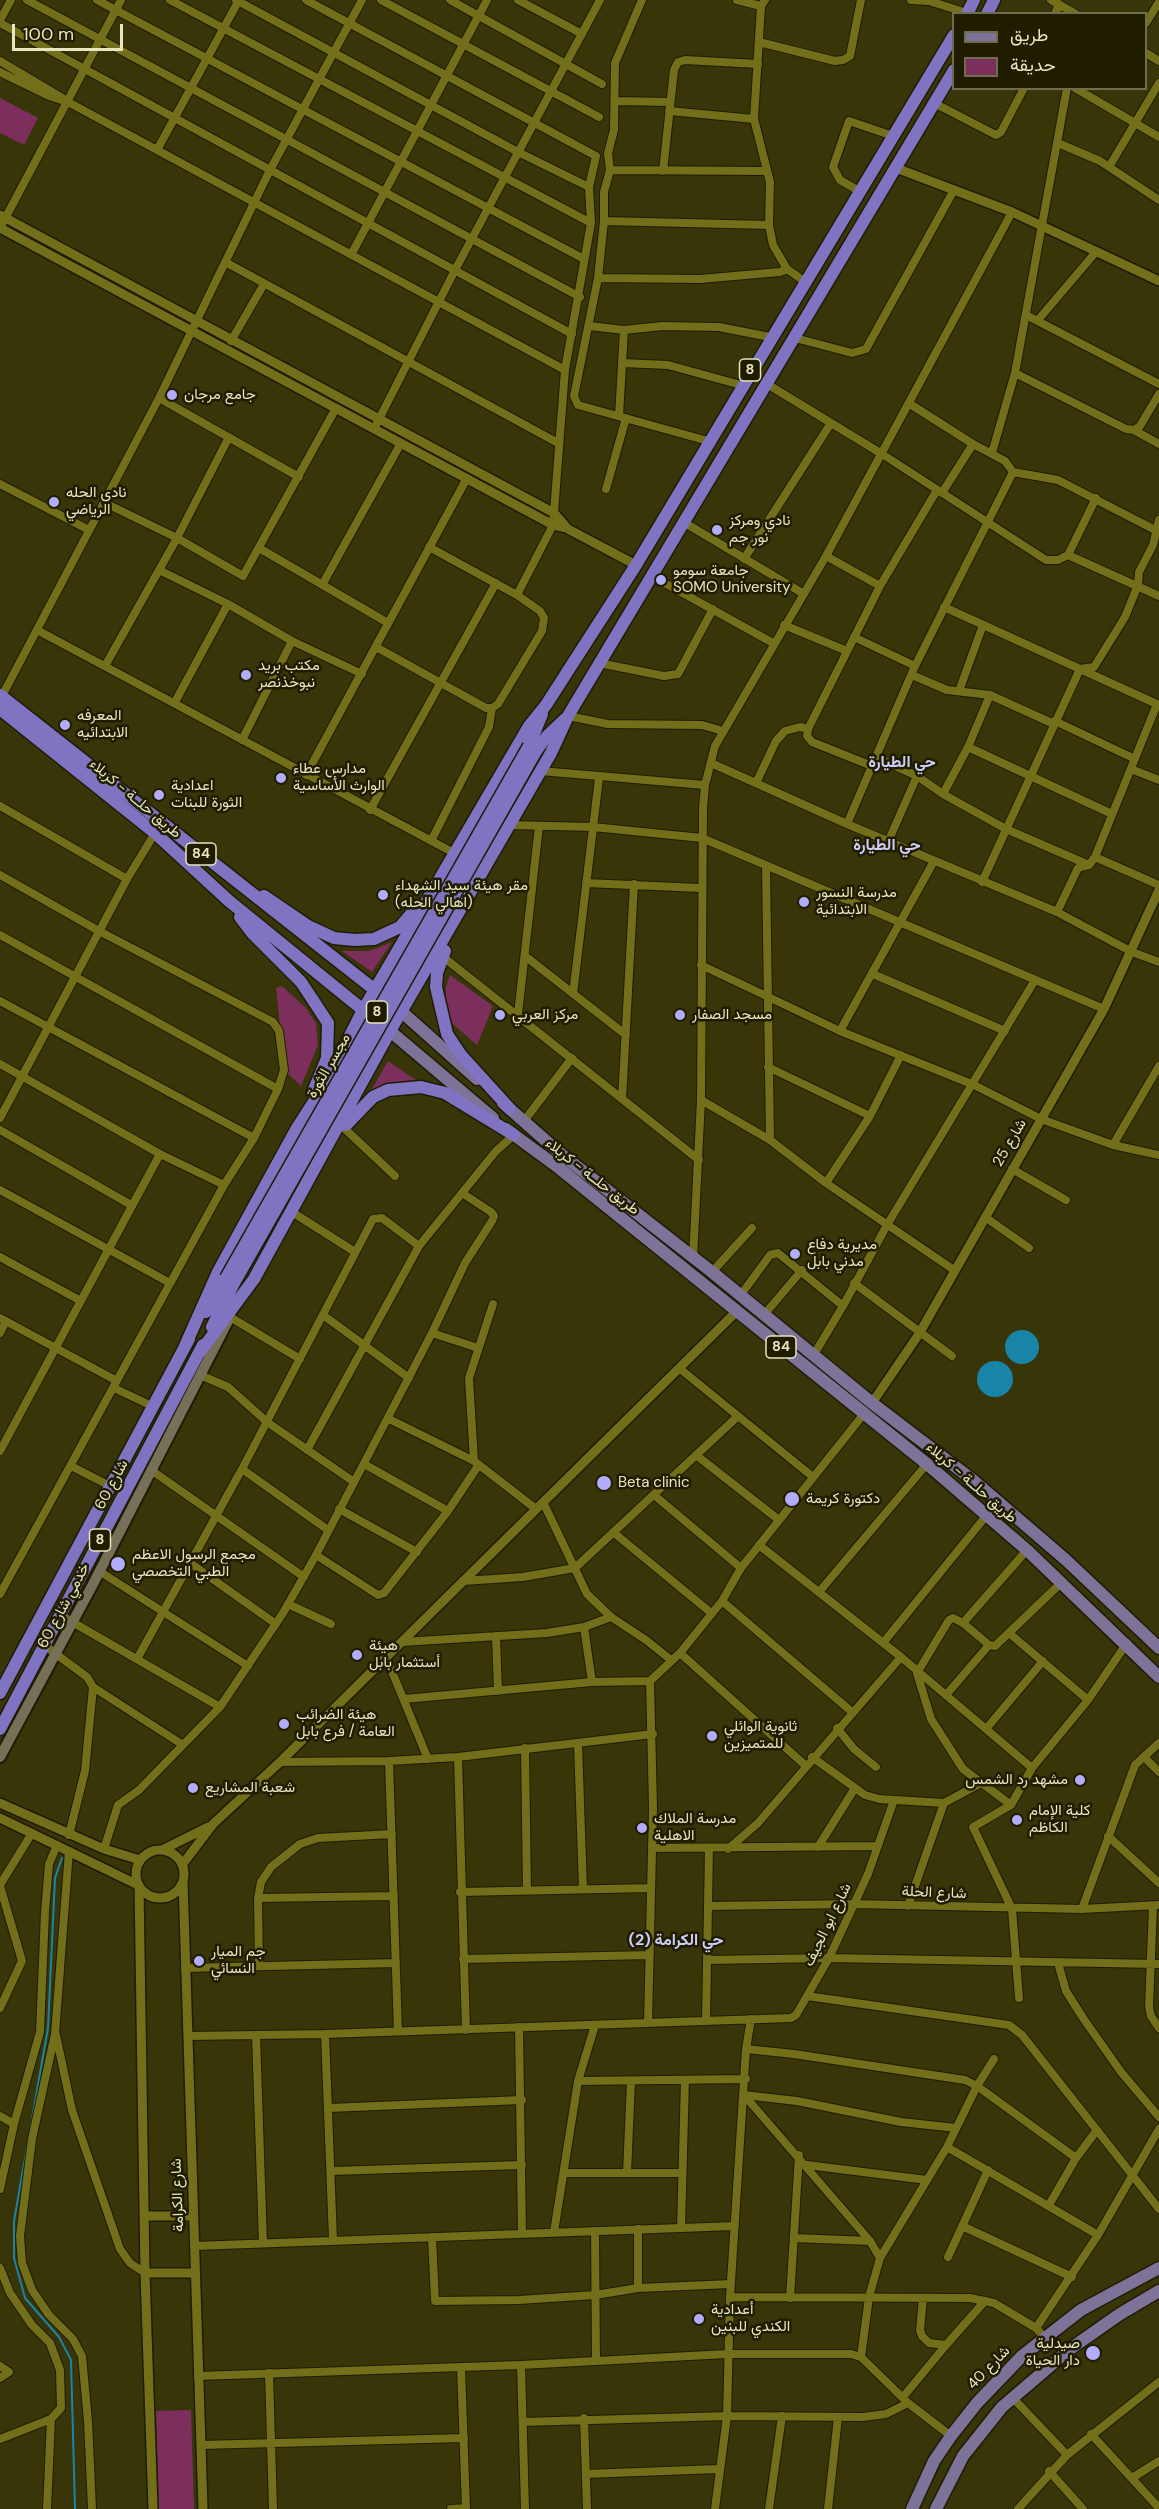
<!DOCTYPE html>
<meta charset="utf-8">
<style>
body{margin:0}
#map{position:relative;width:1159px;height:2509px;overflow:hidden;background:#383509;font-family:"DM Sans",Vazirmatn,sans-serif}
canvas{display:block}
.legend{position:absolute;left:952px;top:12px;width:195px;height:78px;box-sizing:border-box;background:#1f1c00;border:2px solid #6f6d4d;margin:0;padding:8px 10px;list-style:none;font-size:18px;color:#e7e6c0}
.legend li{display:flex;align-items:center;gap:12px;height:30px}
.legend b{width:30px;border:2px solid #6f6d4d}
.scale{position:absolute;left:12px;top:24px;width:111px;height:27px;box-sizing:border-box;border:3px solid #e7e6c0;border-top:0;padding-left:8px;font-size:18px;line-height:21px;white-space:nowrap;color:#e7e6c0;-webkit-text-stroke:4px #1f1c00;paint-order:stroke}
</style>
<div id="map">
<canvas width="1159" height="2509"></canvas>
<ul class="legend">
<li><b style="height:8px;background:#7d7298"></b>طريق</li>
<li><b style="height:16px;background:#7c2f5d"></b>حديقة</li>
</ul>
<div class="scale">100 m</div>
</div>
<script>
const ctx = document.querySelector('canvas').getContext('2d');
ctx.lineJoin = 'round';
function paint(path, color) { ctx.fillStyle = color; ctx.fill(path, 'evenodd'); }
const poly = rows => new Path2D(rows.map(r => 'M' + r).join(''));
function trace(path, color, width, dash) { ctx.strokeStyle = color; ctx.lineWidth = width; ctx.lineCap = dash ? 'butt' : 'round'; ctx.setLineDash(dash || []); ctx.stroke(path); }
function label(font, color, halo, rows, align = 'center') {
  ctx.font = font + ' "DM Sans",Vazirmatn,sans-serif'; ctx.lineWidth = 5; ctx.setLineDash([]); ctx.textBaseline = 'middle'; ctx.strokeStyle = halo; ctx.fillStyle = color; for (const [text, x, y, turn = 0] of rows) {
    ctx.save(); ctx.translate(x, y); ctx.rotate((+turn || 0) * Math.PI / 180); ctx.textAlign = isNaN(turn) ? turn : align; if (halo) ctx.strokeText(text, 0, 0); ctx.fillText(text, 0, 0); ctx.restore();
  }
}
paint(poly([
 [0,98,38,118,24,145,0,133],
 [392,942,372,972,342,951,369,951],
 [450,975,493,1006,477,1045,453,1024,446,1007,446,987],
 [282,986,306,1008,316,1023,318,1045,301,1086,285,1071,276,988],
 [388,1061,420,1083,369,1094],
 [191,2410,194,2509,159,2509,156,2411]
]), '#7c2f5d');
paint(poly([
 '1005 1347a17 17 0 1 1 34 0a17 17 0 1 1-34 0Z',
 '977 1379a18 18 0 1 1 36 0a18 18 0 1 1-36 0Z'
]), '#1885a8');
trace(poly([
 [62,1858,55,1878,48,2028,14,2221,14,2258,25,2298,59,2337,71,2360,75,2509]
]), '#1885a8', 2);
const minor = poly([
 [27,0,580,297],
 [97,0,584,259],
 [170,0,591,223],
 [236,0,518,152,589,187],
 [306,0,596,156,589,187,591,223,565,370,553,525,517,595],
 [381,0,599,117],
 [450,0,602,84],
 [518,0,582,34],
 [642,0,615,63,614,130,608,153,610,170,604,192,604,221,598,278,574,396,578,405,708,441],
 [737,0,761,6,765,0],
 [911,0,929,1,967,13],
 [1051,0,1076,14],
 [761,6,754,119,770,182,769,225,773,245,787,269],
 [1055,14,1059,4,1061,7],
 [0,20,11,0],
 [0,23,572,334],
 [1146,23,1159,2],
 [759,42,835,61,843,60,850,56,861,0],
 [1146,53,1159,61],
 [0,61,64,99],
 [0,72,49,96,68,102,565,370],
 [1075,88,1159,137],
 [616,101,670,102],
 [934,103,996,135,1001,132,1024,88],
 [669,111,754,119],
 [1058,143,1100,161,1159,200],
 [157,150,239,0],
 [1109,167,1159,83],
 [610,170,767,171],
 [663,171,674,70,678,62,685,60,758,64],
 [859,191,840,180,833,167,849,121,893,136],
 [604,221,769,225],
 [0,228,121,0],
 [351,255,487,0],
 [227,263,558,443],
 [598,278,700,279,780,272,787,269,804,281],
 [1026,315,1159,384],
 [1038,320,1095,253],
 [589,326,624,330,662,326,719,327,770,337],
 [795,338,852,353,866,349,954,190],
 [231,341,264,284],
 [622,363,668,365,741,385],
 [1015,373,1126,429,1134,430,1140,426,1159,394],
 [767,384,882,454,1046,560,1058,560,1068,555,1096,498],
 [159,398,299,477],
 [910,404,973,444],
 [619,416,624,330],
 [374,429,455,270,600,0],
 [1134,430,1159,444],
 [992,453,1015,373,1067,88],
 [1013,472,1058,480,1159,532],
 [0,484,89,530],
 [606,489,626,418],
 [105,503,177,538,243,576,336,408],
 [685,523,804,594],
 [429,547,517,595,540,611,544,618,542,631,498,704,492,708,489,727,431,841],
 [259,548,388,623],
 [1068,555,1159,596],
 [826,556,880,586],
 [744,559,831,423],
 [159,570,228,604,292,641,362,674],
 [652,576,773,643],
 [322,585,401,443],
 [944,607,1159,705],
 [784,625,847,651],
 [37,630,454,853],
 [854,637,915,666],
 [376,647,486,708,492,708],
 [599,663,664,676,678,674,713,609],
 [105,666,177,538,229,437],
 [912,675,947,690,990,695,1054,724],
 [959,691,983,625],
 [990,695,968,747,943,794,1006,829,1089,865],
 [2,696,159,398,270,170,362,0],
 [175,702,228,604],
 [568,716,608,724,702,725,723,731],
 [1055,721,1135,759],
 [242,740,292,641],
 [968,747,1112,814],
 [876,757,917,776,943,794],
 [711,763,847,824,1057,912,1132,952,1159,962],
 [872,766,812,742,807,736,808,729,880,586,937,490],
 [1131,769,1159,780],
 [540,771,705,785],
 [306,775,467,478],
 [756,783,776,741,785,731,800,727,808,729],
 [0,806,127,879],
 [370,810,496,583],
 [847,824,915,666,1013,472,1005,461,973,444,942,493],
 [509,825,593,827,702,838,1104,1009],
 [888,842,917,776],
 [1095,857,1159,885],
 [766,865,770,1140],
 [0,875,99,931,273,1022,279,1031,284,1070,278,1089,254,1138,224,1185,0,1594],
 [982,882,1080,669,1094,667,1125,617,1138,585,1139,572,1153,545,1159,520],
 [586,883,700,888],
 [1057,912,1078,868,1089,865,1095,857,1157,704],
 [0,935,278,1089],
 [442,956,699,1160],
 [525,956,626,1035],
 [701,965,840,1031,974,1085,1041,1119,1113,1145,1159,1155],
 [873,974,1005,1031],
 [573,994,599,778],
 [0,1001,254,1138],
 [518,1014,539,826],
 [840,1031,934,861],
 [0,1064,160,1154,224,1185],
 [768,1067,870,1116],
 [622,1099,634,884],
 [701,1100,770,1140,826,1183,954,1270],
 [0,1118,127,879,155,833],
 [524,1121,572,1058],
 [344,1128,395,1176],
 [0,1130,131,1205],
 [1113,1145,1159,1066],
 [1012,1169,1066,1200],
 [826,1183,870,1116,901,1055],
 [0,1190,170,1283],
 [292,1212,355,1252],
 [985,1217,1029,1248],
 [0,1257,81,1301],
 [693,1258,701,1100,703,808,705,785,715,746,826,556,1012,212],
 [712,1272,752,1228],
 [854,1283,952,1356],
 [740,1296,770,1255,778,1253,843,1306],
 [323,1315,409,1378],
 [763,1316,802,1270],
 [230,1317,300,1359],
 [0,1318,117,1381],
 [0,1333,6,1321],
 [432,1333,478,1348],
 [813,1356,843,1306,887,1225,1035,980],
 [679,1368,813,1477],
 [200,1375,228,1387,267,1422,354,1482],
 [114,1388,152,1406],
 [389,1419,474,1461,536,1509],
 [307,1450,419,1246,496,1151,514,1135],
 [0,1451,160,1154],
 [696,1455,779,1520],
 [474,1461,469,1378,493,1304],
 [364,1464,448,1511],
 [71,1466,110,1486],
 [242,1469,328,1530],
 [151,1470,304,1577],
 [654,1495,741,1568],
 [543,1502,587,1594,611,1617,646,1640,671,1660],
 [339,1509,417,1552],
 [613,1532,710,1612],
 [759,1545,901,1657,1032,1768],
 [316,1555,378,1595,384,1593,448,1511,478,1466],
 [190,1563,276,1624],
 [99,1571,248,1666],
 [463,1581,523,1577,575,1568,737,1417],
 [819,1592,927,1464],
 [722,1601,852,1712],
 [288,1604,331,1624],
 [60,1615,220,1707],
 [963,1623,1027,1550],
 [584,1627,592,1682],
 [1009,1633,1088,1700],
 [496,1636,498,1691],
 [402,1642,547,1633,584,1627,611,1617],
 [883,1643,986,1516],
 [44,1645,87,1677,93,1687,85,1771,69,1835],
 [680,1653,806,1766],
 [386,1657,428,1759],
 [137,1659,242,1469,373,1219,382,1218,419,1246],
 [93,1687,183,1745],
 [946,1695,989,1645],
 [404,1699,592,1682,650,1681,680,1653,722,1601,741,1568,863,1415],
 [837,1728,854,1749,876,1767],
 [986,1729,1043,1661],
 [578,1744,583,1889],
 [525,1748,527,1891],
 [458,1757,466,2030],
 [812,1757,865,1795,879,1799,944,1803,983,1782],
 [1144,1757,1159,1772],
 [389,1761,458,1757,653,1734],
 [280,1762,389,1761,398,2031],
 [1011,1805,963,1769,931,1719,917,1673,949,1620,953,1618,963,1623,989,1645,995,1646,1061,1583],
 [1108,1836,1159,1883],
 [818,1847,855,1788],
 [652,1848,878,1846],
 [104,1849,118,1805,139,1790,220,1707,283,1613,316,1555,432,1333,465,1263,492,1221,494,1216,491,1212,462,1193],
 [728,1849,758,1823,901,1657],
 [69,1851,55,2034,32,2139,20,2236,22,2263,32,2290,49,2315,73,2339,82,2356,88,2421,92,2509],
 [0,1885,32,1833],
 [0,1886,22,1961,0,2008],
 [460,1892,651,1888],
 [258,1898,394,1896],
 [708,1906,854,1904,1082,1909,1159,1905],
 [908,1906,944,1803],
 [1153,1906,1149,2007,1151,2016,1159,2028],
 [1082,1909,1135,1765,1159,1743],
 [463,1959,650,1955],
 [707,1960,829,1958,1159,1964],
 [1058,1963,1066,1991,1083,2018,1121,2072,1159,2117],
 [259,1966,258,1898,261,1882,271,1867,300,1844,318,1838,392,1834],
 [185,1968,396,1963],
 [807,1996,1009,2025,1022,2035,1159,2209],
 [1019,1998,1012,1909,973,1827,1011,1805,1032,1768,1088,1700,1127,1643],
 [706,2021,709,1849],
 [648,2023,653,1808,650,1681],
 [519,2027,522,2233],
 [325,2034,333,2240],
 [56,2035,72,2110,120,2249,130,2263,145,2273],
 [256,2035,263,2243],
 [188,2036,325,2034,791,2018,796,2015,829,1958,868,1874,894,1800],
 [746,2049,794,2054,965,2080,977,2086,1076,2158],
 [578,2081,746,2079],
 [744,2095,797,2101,901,2122,956,2128],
 [744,2095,870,2241,880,2258],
 [328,2108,522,2100],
 [0,2116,14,2124],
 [947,2147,1098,2235],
 [807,2165,927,2180],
 [331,2171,522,2165],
 [565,2173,682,2173],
 [627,2173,631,2081],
 [0,2189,14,2124,40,2032,45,1912,49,1864,57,1845],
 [1049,2205,1076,2158,1097,2130],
 [962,2226,1072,2277],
 [681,2228,685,2080],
 [638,2229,638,2288],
 [595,2231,596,2361],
 [554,2232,578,2081,595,2025],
 [432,2237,435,2301,519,2300,595,2295,638,2288,731,2284],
 [794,2238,870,2241],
 [195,2246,735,2226],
 [948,2257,988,2170],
 [0,2268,10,2293,32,2325,50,2343,60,2370,61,2408,51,2419,47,2509],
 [730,2297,970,2298,994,2303,1036,2328],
 [790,2298,799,2155],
 [923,2298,920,2330,922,2336,929,2343,946,2345,985,2301],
 [1044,2337,1036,2328,1098,2235,1159,2129],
 [861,2357,869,2297,880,2258,947,2147,977,2086,994,2059],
 [521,2365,525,2509],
 [0,2366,9,2372,0,2378],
 [461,2367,466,2509],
 [269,2373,273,2509],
 [198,2376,521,2365,727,2354,851,2354,861,2357,908,2403,951,2436],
 [903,2397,946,2345],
 [1012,2397,1067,2455],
 [584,2418,587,2509],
 [523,2422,727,2416,863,2417,886,2414,908,2403],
 [1091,2434,1159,2508],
 [0,2439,51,2419],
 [201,2445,464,2438],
 [1049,2471,1083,2509],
 [586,2474,718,2469],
 [1132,2478,1159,2461],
 [451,2509,466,2508],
 [715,2509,727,2416,730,2297,746,2049,751,2019],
 [769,2509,782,2416],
 [828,2509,838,2417],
 [1018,2509,1067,2455,1159,2382]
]);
const tertiary = poly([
 [896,168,1012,212,1159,281],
 [0,215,554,513,568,529,636,565],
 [0,228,553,525,567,528],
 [872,1403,919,1334,1104,1009,1159,890],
 [0,1803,104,1849,140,1860],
 [0,1818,138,1885],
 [162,1850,208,1827],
 '136 1874a24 24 0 1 1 48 0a24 24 0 1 1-48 0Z',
 [182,1865,213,1824,280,1762,736,1312],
 [183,1881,203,2509],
 [139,1886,145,2273,153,2509],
 [144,2216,193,2216],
 [145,2273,195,2273]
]);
const secondary = poly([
 [0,1757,92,1586,228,1321]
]);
const primary = poly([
 [402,1012,477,1079],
 [390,1031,493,1118],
 [503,1103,561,1154,712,1272,872,1403,974,1481,1066,1560,1159,1648],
 [506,1129,559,1168,927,1464,1028,1551,1159,1677],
 [912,2509,934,2461,951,2436,977,2403,1022,2356,1081,2310,1159,2268],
 [936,2509,963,2456,1002,2407,1070,2349,1120,2314,1159,2291]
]);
const trunk = poly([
 [967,14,974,0],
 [987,14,994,0],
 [0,695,380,994],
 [0,709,155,833,229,901,368,1014],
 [529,746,542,714],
 [536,751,547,736,565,719],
 [264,896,308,926,334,938,355,940,374,939,400,927,418,906],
 [240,917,253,934,301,982,328,1023,327,1058,313,1092],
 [445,951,437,973,436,987,447,1034,461,1055,510,1109],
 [346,1125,373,1097,388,1090,421,1087,445,1093,514,1135],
 [206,1312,226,1278],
 [212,1327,234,1283],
 [185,1346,218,1272,297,1128,326,1083,363,1010,529,726,546,705,636,565,954,35],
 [200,1352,254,1279,390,1031,551,753,568,716,954,70],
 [0,1693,189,1339],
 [0,1729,203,1345]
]);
trace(minor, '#1e1c04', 10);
trace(tertiary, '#1e1c04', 12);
trace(secondary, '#1e1c04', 14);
trace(primary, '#1e1c04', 15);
trace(trunk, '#1e1c04', 15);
trace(minor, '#726e19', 8);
trace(tertiary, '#726e19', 9);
trace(secondary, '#777058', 10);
trace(primary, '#7d7298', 12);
trace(trunk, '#8074c2', 12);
const trunkBridge = poly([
 [226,1278,529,746],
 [234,1283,536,751]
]);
trace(trunkBridge, '#1e1c04', 15, []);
trace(trunkBridge, '#8074c2', 12);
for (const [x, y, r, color] of [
 [172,395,6,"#b1adfa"],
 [54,502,6,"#b1adfa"],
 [717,530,6,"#b1adfa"],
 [661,580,6,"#b1adfa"],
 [246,675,6,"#b1adfa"],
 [65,725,6,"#b1adfa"],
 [281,778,6,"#b1adfa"],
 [159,795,6,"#b1adfa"],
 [383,895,6,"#b1adfa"],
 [804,902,6,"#b1adfa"],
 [500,1015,6,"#b1adfa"],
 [680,1015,6,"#b1adfa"],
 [795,1254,6,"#b1adfa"],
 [604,1483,8,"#b1adfa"],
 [792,1499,8,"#b1adfa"],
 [118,1564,8,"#b1adfa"],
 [357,1655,6,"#b1adfa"],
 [284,1724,6,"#b1adfa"],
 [712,1736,6,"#b1adfa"],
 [1080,1780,6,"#b1adfa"],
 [193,1788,6,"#b1adfa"],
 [1017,1820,6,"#b1adfa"],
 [642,1828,6,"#b1adfa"],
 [199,1961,6,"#b1adfa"],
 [699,2319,6,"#b1adfa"],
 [1093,2353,8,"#b1adfa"]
]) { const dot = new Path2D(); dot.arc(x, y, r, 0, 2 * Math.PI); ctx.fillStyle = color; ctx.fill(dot); trace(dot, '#1f1c00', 2); }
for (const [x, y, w] of [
 [750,370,21],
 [201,854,30],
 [377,1012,21],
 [781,1347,30],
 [100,1540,21]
]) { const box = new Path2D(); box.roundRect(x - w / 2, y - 11, w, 22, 4.5); ctx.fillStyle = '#1f1c00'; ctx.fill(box); trace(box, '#e7e6c0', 1.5); }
label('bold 14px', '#e7e6c0', null, [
 ["8",750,370],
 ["84",201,854],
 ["8",377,1012],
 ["84",781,1347],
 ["8",100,1540]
]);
label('15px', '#e7e6c0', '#1f1c00', [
 ["جامع مرجان",184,395],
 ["نادي الحله",66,493],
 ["الرياضي",66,510],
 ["نادي ومركز",729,521],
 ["نور جم",729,538],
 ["جامعة سومو",673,571],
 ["SOMO University",673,588],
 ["مكتب بريد",258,666],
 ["نبوخذنصر",258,683],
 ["المعرفه",77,716],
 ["الابتدائيه",77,733],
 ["مدارس عطاء",293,769],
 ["الوارث الأساسية",293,786],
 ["اعدادية",171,786],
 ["الثورة للبنات",171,803],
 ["مقر هيئة سيد الشهداء",395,886],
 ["(اهالي الحله)",395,903],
 ["مدرسة النسور",816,893],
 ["الابتدائية",816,910],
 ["مركز العربي",512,1015],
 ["مسجد الصفار",692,1015],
 ["مديرية دفاع",807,1245],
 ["مدني بابل",807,1262],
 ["Beta clinic",618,1483],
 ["دكتورة كريمة",806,1499],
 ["مجمع الرسول الاعظم",132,1555],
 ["الطبي التخصصي",132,1572],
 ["هيئة",369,1646],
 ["أستثمار بابل",369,1663],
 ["هيئة الضرائب",296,1715],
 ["العامة / فرع بابل",296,1732],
 ["ثانوية الوائلي",724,1727],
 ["للمتميزين",724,1744],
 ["مشهد رد الشمس",1068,1780,"right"],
 ["شعبة المشاريع",205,1788],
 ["كلية الإمام",1029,1811],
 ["الكاظم",1029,1828],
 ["مدرسة الملاك",654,1819],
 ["الاهلية",654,1836],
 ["جم الميار",211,1952],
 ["النسائي",211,1969],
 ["أعدادية",711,2310],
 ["الكندي للبنين",711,2327],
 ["صيدلية",1080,2344,"right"],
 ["دار الحياة",1080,2361,"right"]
], 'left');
label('15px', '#e7e6c0', '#1f1c00', [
 ["طريق حلــة - كربلاء",135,799,40],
 ["مجسر الثورة",329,1066,-60],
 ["شارع 25",1010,1143,-60],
 ["طريق حلــة - كربلاء",592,1177,38],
 ["طريق حلــة - كربلاء",971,1483,41],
 ["شارع 60",112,1485,-62],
 ["خدمي شارع 60",64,1606,-62],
 ["شارع الحلة",934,1893,2],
 ["شارع ابو الجيف",828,1925,-64],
 ["شارع الكرامة",178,2195,-92],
 ["شارع 40",989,2368,-46]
]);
label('bold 16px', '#cfcef9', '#1f1c00', [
 ["حي الطيارة",902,763],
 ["حي الطيارة",887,846],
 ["حي الكرامة (2)",676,1941]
]);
</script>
